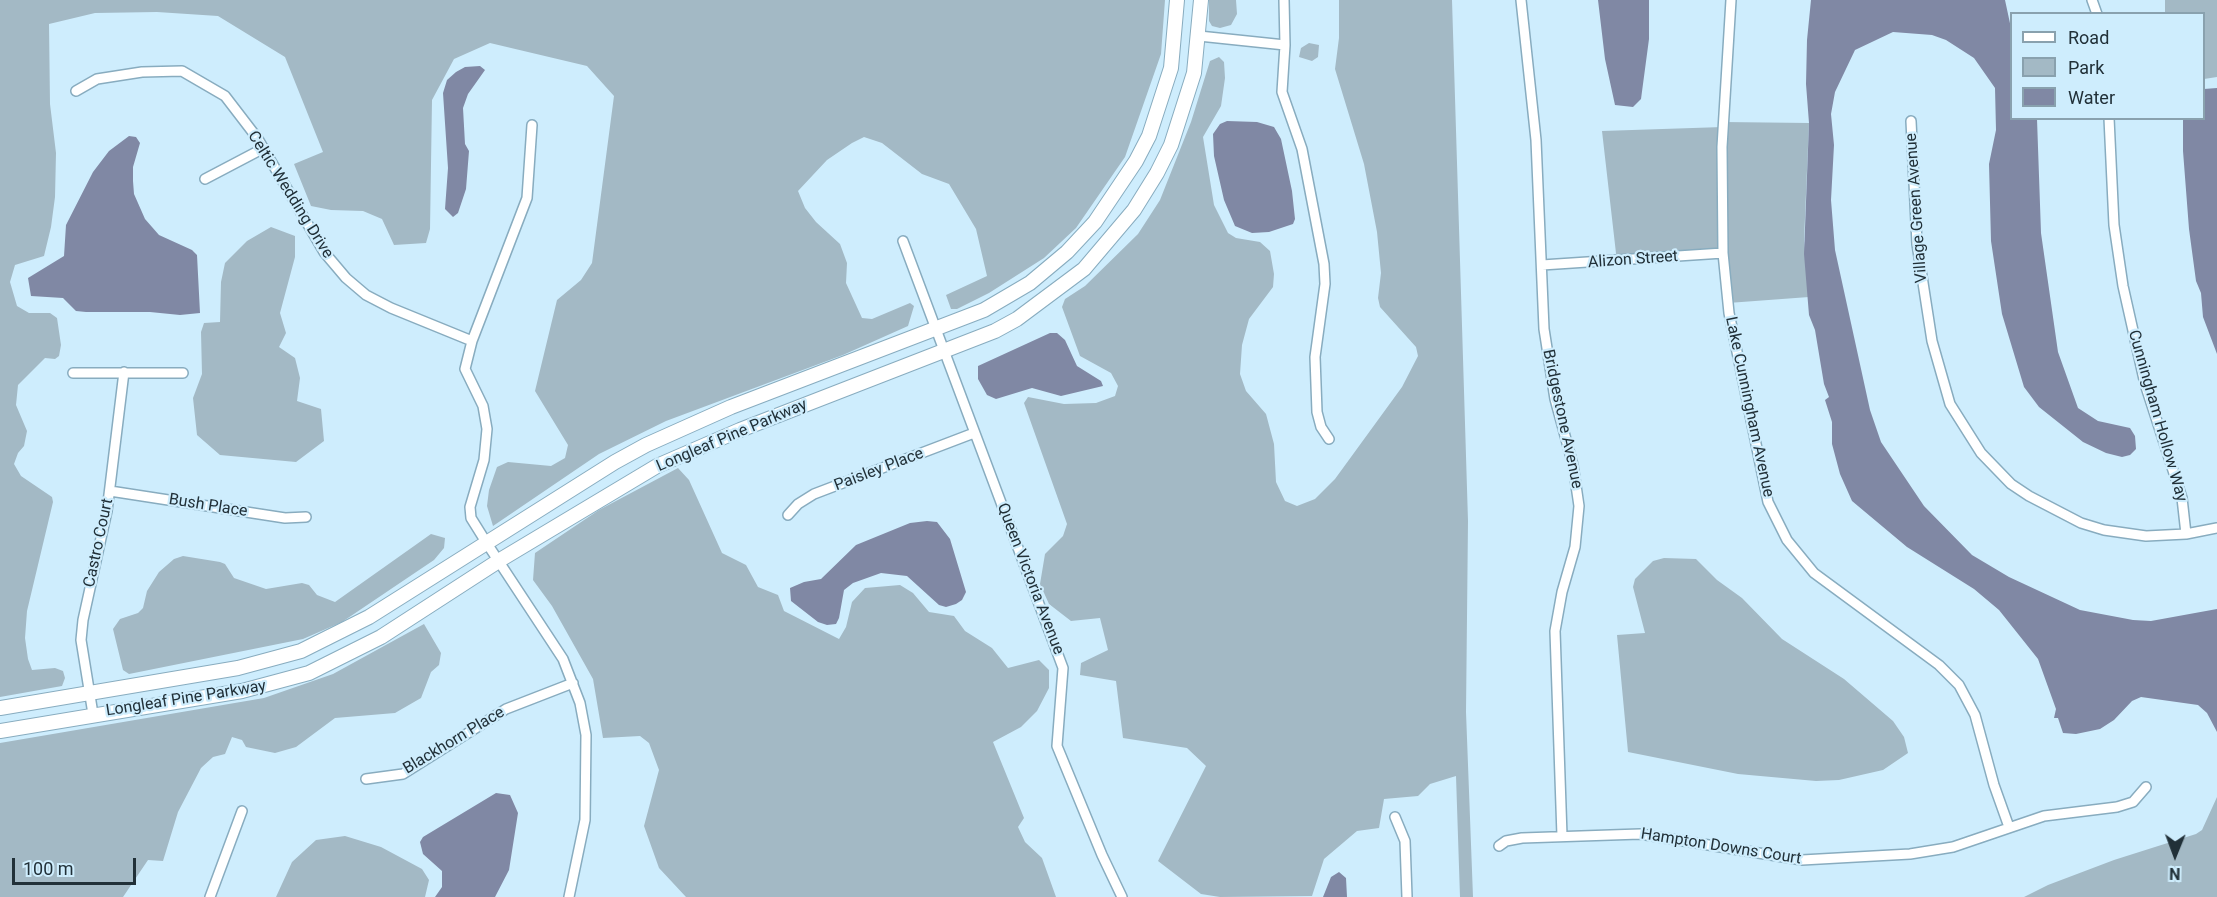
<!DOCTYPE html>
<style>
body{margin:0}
#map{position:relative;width:2217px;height:897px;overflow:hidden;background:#ceedfd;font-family:Roboto,sans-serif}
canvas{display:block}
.legend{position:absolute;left:2010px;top:12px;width:195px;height:108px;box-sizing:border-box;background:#ceedfd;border:2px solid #89a1ae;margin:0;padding:8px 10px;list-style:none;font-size:18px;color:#213038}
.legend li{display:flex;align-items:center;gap:12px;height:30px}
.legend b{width:30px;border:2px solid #89a1ae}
.north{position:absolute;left:2145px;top:825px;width:60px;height:60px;-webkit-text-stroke:4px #ceedfd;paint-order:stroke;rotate:181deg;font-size:16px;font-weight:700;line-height:24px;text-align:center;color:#213038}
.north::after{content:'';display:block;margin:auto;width:21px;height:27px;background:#213038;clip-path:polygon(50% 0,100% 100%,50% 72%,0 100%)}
.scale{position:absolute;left:12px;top:858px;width:124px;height:27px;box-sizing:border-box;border:3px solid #213038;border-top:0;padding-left:8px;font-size:18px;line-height:21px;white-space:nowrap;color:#213038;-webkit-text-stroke:4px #ceedfd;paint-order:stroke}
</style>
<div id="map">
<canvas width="2217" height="897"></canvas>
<ul class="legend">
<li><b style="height:8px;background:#fff"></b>Road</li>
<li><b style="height:16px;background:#a3b9c5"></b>Park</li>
<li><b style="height:16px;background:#8088a4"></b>Water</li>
</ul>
<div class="north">N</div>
<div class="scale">100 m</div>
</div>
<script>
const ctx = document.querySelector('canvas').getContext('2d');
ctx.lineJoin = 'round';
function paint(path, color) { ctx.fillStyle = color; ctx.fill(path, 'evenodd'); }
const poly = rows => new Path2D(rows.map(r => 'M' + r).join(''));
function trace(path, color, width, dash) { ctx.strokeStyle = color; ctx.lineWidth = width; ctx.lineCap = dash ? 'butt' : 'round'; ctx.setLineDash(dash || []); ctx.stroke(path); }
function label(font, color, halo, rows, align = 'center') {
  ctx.font = font + ' Roboto,sans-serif'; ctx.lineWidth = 4.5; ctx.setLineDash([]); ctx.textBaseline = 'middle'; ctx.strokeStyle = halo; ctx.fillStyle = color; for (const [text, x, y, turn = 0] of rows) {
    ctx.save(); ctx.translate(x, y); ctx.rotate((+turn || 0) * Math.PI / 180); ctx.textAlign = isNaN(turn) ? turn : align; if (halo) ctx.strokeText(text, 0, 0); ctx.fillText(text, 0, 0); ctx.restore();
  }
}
paint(poly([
 [0,0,1165,0,1161,54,1125,157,1076,228,1044,258,989,293,957,309,951,309,946,295,987,276,976,229,949,184,922,174,882,143,864,137,852,143,827,160,798,191,805,208,816,222,840,244,847,263,846,283,862,318,872,319,910,303,914,306,908,326,843,355,666,421,599,454,493,526,487,506,489,490,497,467,508,462,551,466,565,458,568,445,535,391,557,300,581,280,592,263,614,96,587,66,490,43,454,59,432,100,430,229,426,243,394,245,382,219,363,211,331,210,311,206,294,164,323,152,285,57,218,16,157,12,95,13,49,24,50,104,56,153,55,197,51,227,44,256,15,265,10,282,17,306,29,313,50,313,57,318,61,345,59,356,55,359,45,358,18,385,16,405,27,431,24,446,18,453,14,464,21,476,52,497,53,502,27,611,25,638,28,659,32,670,55,668,63,671,65,678,62,686,0,697],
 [1209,0,1236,0,1237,14,1231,25,1220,28,1212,26,1209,21],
 [1339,0,1452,0,1468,521,1466,712,1473,897,1460,897,1456,776,1430,784,1418,796,1384,799,1379,828,1357,831,1324,859,1312,896,1220,897,1201,894,1158,861,1206,766,1187,748,1123,738,1116,681,1080,675,1081,663,1108,650,1100,618,1071,621,1049,604,1040,584,1045,554,1063,536,1067,524,1024,403,1028,397,1064,404,1096,403,1115,396,1118,386,1111,373,1080,356,1062,307,1065,299,1085,286,1138,234,1160,200,1191,122,1210,61,1219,57,1224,62,1225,78,1221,106,1203,137,1214,205,1228,233,1236,238,1260,242,1270,251,1274,274,1273,287,1249,319,1242,345,1240,374,1246,391,1266,414,1274,444,1276,482,1285,501,1297,506,1315,499,1335,479,1402,387,1418,356,1416,347,1380,307,1378,298,1381,273,1377,232,1364,164,1335,69,1339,38],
 [2165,0,2217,0,2217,77,2204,79,2204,14,2165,13],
 [1309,43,1319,45,1318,57,1312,61,1299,57,1301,48],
 [1723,122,1809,123,1804,241,1809,297,1728,303,1723,253,1617,262,1602,131,1723,127],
 [271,227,295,236,295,257,280,313,286,333,279,347,295,358,300,378,297,401,321,409,324,441,296,462,220,455,197,435,193,398,202,374,201,332,204,323,220,322,221,282,225,263,247,241],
 [678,468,689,480,722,553,746,565,758,587,778,595,784,611,839,639,846,627,852,602,865,588,900,585,913,593,929,612,954,616,965,631,992,648,1008,668,1039,660,1049,670,1049,688,1037,711,1021,727,993,742,1024,818,1018,827,1025,842,1042,858,1056,897,686,897,659,868,644,826,659,770,649,743,640,736,603,738,593,679,552,606,533,580,535,553,599,510],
 [431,534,445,538,444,548,434,560,342,622,303,639,129,674,123,670,113,629,120,619,138,613,143,608,147,591,159,572,174,559,183,556,220,562,225,564,234,578,266,589,302,583,309,585,317,595,335,602],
 [1664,558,1696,559,1717,580,1742,598,1782,639,1844,679,1893,721,1904,737,1908,753,1883,770,1839,780,1816,781,1738,774,1628,752,1617,635,1645,633,1633,587,1635,579,1653,561],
 [424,624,441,653,439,665,431,672,421,698,395,713,335,718,296,747,275,753,246,747,242,740,232,737,225,754,213,757,201,768,178,812,163,861,148,860,123,897,0,897,0,743,264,698,333,674],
 [2217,797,2217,897,2024,897,2048,885,2114,860,2196,834,2202,830],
 [345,836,381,847,422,869,429,880,425,897,276,897,292,862,316,840]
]), '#a3b9c5');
paint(poly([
 [1598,0,1649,0,1649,39,1641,99,1633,107,1615,105,1605,59],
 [1811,0,2005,0,2011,28,2012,118,2037,119,2041,233,2058,352,2078,408,2098,421,2130,428,2135,436,2136,449,2130,455,2122,457,2106,453,2083,442,2039,407,2024,387,2002,314,1991,241,1989,164,1996,130,1995,88,1974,58,1946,40,1932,35,1893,32,1855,50,1835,92,1831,114,1834,145,1831,200,1835,250,1870,410,1881,442,1924,506,1972,555,2009,577,2080,610,2133,620,2151,621,2217,609,2217,732,2207,713,2198,705,2141,697,2132,701,2114,720,2100,729,2076,734,2063,733,2058,718,2054,718,2056,709,2038,659,1999,610,1974,589,1907,547,1852,501,1840,474,1832,444,1832,422,1825,400,1829,397,1824,384,1815,330,1809,315,1804,254,1809,123,1806,84,1807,40],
 [480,66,485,70,468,94,463,108,465,144,469,151,466,189,458,213,453,217,445,209,448,168,443,93,447,80,456,72,465,67],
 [2217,88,2217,354,2203,317,2201,293,2196,281,2189,229,2183,151,2183,119,2204,118,2204,89],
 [1227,121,1257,122,1274,127,1281,139,1292,191,1295,219,1293,224,1269,232,1252,233,1235,226,1224,200,1214,156,1213,134,1220,124],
 [129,136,136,137,140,143,133,167,133,181,134,194,145,219,159,235,192,250,197,255,200,313,180,315,150,312,86,312,76,311,63,298,31,296,28,278,64,256,66,225,93,172,109,151],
 [1050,333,1057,333,1065,340,1077,366,1101,381,1103,386,1061,396,1032,388,996,399,987,395,978,379,978,366],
 [927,521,937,522,950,539,966,592,962,600,956,604,946,607,939,605,907,576,881,573,853,583,844,590,839,618,836,624,827,625,818,622,791,601,790,588,804,582,821,579,856,545,910,523],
 [496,793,510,795,518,813,509,870,495,897,435,897,442,887,442,871,423,854,420,842,423,837],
 [1339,872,1346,878,1347,897,1323,897,1331,877]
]), '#8088a4');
const street = poly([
 [1284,0,1285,45,1282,92,1302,149,1324,264,1325,284,1315,357,1317,412,1321,427,1329,439],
 [1521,0,1536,140,1544,329,1555,399,1573,465,1579,506,1575,547,1562,592,1555,631,1562,836],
 [1731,0,1722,147,1723,253,1729,313,1768,502,1787,540,1814,573,1939,665,1959,685,1975,715,1994,785,2009,827],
 [2092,0,2097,14],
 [1199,36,1285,45],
 [76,91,97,79,142,72,182,71,225,96,258,139,324,252,346,278,366,295,391,308,472,341],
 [2109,118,2114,225,2123,286,2145,384,2182,498,2186,534],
 [1911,121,1917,244,1932,341,1950,404,1981,453,2011,484,2029,496,2081,523,2104,530,2146,536,2186,534,2217,528],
 [532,125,527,198,472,341,465,369,483,406,487,429,484,460,470,507,471,518,486,542,563,659,580,703,586,735,585,820,569,897],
 [205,179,264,148],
 [903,241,1063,668,1057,746,1102,855,1122,897],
 [1542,265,1723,253],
 [73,373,183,373],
 [110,491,285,518,306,517],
 [788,515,798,504,814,494,974,433],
 [93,714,81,640,83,620,107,511,124,372],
 [366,779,403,774,506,709,573,683],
 [1395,817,1405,841,1407,897],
 [1499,846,1506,841,1522,838,1640,834,1802,860,1910,854,1953,847,2044,816,2117,807,2133,802,2146,787],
 [210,897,242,811]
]);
const secondary = poly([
 [0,708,238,668,301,651,369,617,615,462,646,445,731,407,984,310,1030,283,1067,252,1095,222,1136,161,1149,136,1171,68,1177,0],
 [0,731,242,691,309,673,381,637,500,560,657,466,740,430,995,331,1017,319,1084,269,1134,210,1157,173,1171,145,1194,73,1201,0]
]);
trace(street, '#88acbf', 12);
trace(secondary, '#88acbf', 16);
trace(street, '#fff', 9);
trace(secondary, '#fff', 14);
label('16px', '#213038', '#ceedfd', [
 ["Celtic Wedding Drive",290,195,58],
 ["Village Green Avenue",1917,208,-94],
 ["Alizon Street",1633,260,-4],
 ["Lake Cunningham Avenue",1749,407,78],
 ["Cunningham Hollow Way",2157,416,74],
 ["Bridgestone Avenue",1562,419,78],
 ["Longleaf Pine Parkway",732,436,-23],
 ["Paisley Place",879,470,-21],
 ["Bush Place",208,506,9],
 ["Castro Court",99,543,-78],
 ["Queen Victoria Avenue",1030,579,69],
 ["Longleaf Pine Parkway",186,699,-9],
 ["Blackhorn Place",454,741,-31],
 ["Hampton Downs Court",1721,847,9]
]);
</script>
